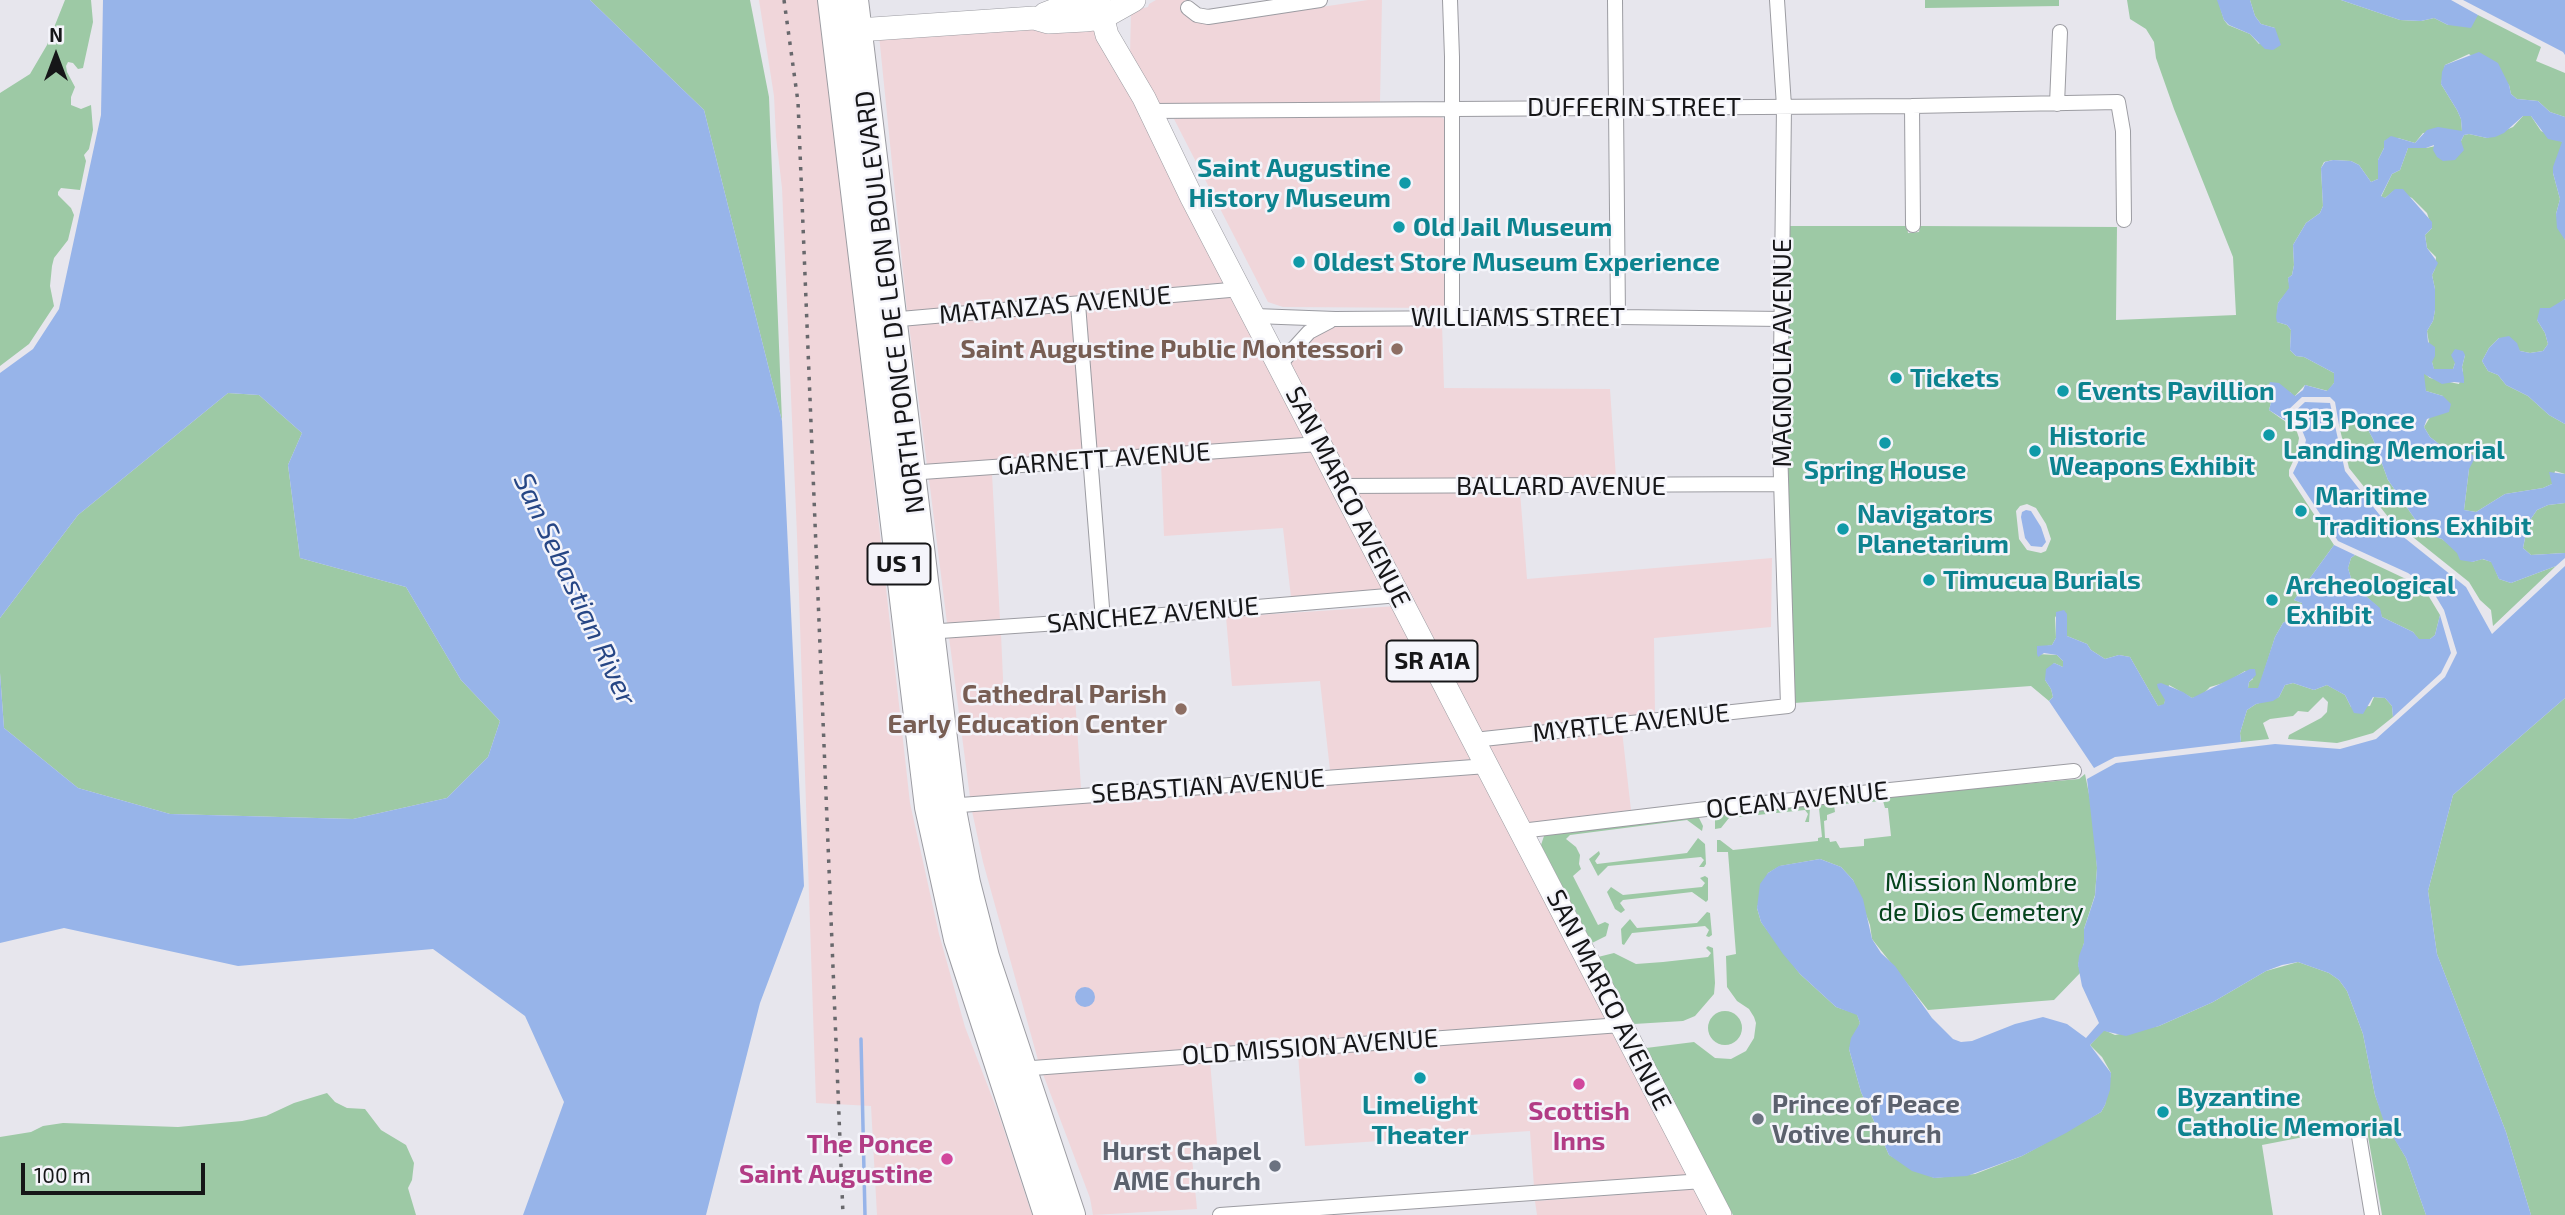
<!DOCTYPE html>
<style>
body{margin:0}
#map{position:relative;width:2565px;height:1215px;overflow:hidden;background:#e7e6ed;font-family:"Exo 2",sans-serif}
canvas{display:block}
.north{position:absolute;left:21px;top:21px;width:70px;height:70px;-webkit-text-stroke:5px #f4f4fa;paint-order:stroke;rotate:0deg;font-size:19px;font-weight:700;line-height:28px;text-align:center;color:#161618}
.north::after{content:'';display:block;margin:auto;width:24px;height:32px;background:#161618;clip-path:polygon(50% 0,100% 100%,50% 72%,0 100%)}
.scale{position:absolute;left:21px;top:1163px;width:184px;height:32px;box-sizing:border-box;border:4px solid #161618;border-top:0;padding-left:9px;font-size:21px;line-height:24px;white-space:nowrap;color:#161618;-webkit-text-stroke:5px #f4f4fa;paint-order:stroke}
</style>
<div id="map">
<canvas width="2565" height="1215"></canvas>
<div class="north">N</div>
<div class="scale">100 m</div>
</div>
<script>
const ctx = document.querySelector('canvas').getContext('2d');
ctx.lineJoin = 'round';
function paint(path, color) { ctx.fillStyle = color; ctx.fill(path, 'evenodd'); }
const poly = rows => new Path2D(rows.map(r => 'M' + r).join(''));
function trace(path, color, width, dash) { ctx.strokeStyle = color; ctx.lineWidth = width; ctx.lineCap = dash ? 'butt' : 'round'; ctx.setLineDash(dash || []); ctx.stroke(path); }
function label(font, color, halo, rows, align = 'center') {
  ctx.font = font + ' "Exo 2",sans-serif'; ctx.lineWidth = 5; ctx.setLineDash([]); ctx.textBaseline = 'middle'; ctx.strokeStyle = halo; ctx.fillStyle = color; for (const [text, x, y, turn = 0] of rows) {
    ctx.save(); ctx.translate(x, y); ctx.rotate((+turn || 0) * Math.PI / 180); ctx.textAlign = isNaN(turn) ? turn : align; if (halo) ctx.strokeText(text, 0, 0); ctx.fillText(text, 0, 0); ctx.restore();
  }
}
paint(poly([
 [759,0,823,0,849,219,865,400,910,803,939,934,965,1027,999,1115,1032,1215,877,1215,871,1106,816,1103,797,535,782,188,776,137,774,96],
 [1156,0,1186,0,1180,10,1193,21,1208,24,1368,0,1382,0,1380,102,1154,104,1130,55,1131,11,1148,7,1149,4],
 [1098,25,1230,282,907,311,879,35],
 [1439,115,1444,119,1446,128,1444,308,1283,307,1268,302,1174,119,1190,117],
 [1237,296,1308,437,1097,453,1085,310],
 [1072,311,1085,454,927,465,909,325],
 [1442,324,1444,388,1610,389,1616,478,1345,479,1287,366,1313,338,1336,326],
 [1298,451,1312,452,1390,592,1291,597,1283,528,1164,536,1161,463],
 [992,474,1000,620,947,623,929,479],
 [1520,492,1527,579,1772,558,1771,627,1654,638,1655,713,1477,732,1352,493],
 [1397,606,1476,759,1330,770,1320,681,1232,686,1226,617],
 [1001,634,1004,701,1075,697,1081,788,970,797,949,637],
 [1622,731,1631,810,1524,823,1484,746],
 [1483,773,1612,1018,1038,1060,983,862,972,811],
 [1619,1032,1692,1175,1534,1187,1530,1131,1305,1146,1298,1054],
 [1210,1061,1218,1156,1192,1158,1197,1209,1093,1215,1090,1198,1043,1074],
 [1699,1189,1713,1215,1537,1215,1535,1201]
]), '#f0d6da');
paint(poly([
 [65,0,91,0,93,22,83,68,78,69,73,63,68,62,66,66,67,72,75,87,71,97,71,105,81,109,91,105,93,130,89,149,84,155,86,161,80,190,61,188,58,192,58,195,71,208,74,215,68,240,54,258,52,266,50,286,54,306,29,344,0,366,0,93,30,74,47,45],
 [590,0,750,0,769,97,782,421,704,110],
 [1925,0,2059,0,2059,6,1925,8],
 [2127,0,2218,0,2224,20,2228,25,2250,34,2259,44,2275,28,2261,24,2255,16,2250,0,2341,0,2400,20,2421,21,2434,18,2448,25,2478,15,2541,47,2536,61,2565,73,2565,117,2550,112,2538,101,2517,99,2511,94,2509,85,2469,54,2445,65,2441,84,2457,110,2461,119,2462,131,2423,133,2415,143,2398,138,2384,141,2384,148,2378,160,2378,179,2371,182,2359,165,2351,161,2333,160,2324,162,2321,168,2323,206,2320,213,2306,223,2293,245,2294,265,2292,275,2288,278,2290,288,2278,303,2277,322,2287,325,2291,330,2290,350,2296,356,2304,357,2334,373,2334,383,2328,391,2305,385,2294,397,2290,392,2273,395,2269,410,2296,429,2299,438,2296,455,2289,470,2289,476,2334,545,2294,600,2302,603,2302,610,2283,623,2275,637,2259,688,2248,688,2249,682,2253,679,2245,671,2227,682,2210,687,2201,696,2192,698,2169,685,2164,705,2158,706,2130,657,2119,655,2105,659,2091,650,2087,644,2067,636,2055,616,2056,638,2052,645,2037,648,2037,654,2057,655,2063,661,2063,667,2054,663,2045,680,2051,689,2053,697,2049,701,2031,686,1794,703,1787,484,1789,226,1907,226,1908,233,1919,232,1920,226,2117,227,2116,320,2236,315,2233,257,2174,109,2156,58,2154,42,2146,29,2130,19],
 [2027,504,2036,508,2046,524,2051,539,2046,551,2041,553,2027,550,2019,539,2016,511,2020,506],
 [2523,116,2531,116,2541,131,2563,142,2553,173,2560,199,2556,214,2565,240,2565,299,2537,320,2545,333,2548,344,2543,351,2530,353,2520,351,2499,338,2489,348,2482,361,2488,371,2498,375,2506,385,2528,396,2549,415,2565,424,2565,474,2555,471,2552,484,2543,488,2505,494,2476,512,2464,510,2469,469,2460,449,2446,448,2439,444,2430,437,2424,427,2443,396,2426,391,2423,382,2424,373,2430,378,2459,384,2463,372,2462,367,2465,355,2455,363,2453,369,2434,370,2432,362,2427,331,2433,321,2435,310,2435,289,2432,275,2435,269,2436,257,2427,248,2425,235,2432,228,2427,213,2412,198,2395,190,2385,198,2381,197,2392,174,2400,170,2408,148,2426,148,2461,141,2464,135,2469,134,2487,138,2513,127],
 [228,393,259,395,302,433,288,465,300,558,406,587,461,680,500,721,488,757,447,798,353,819,170,814,78,788,4,728,0,673,0,618,78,515],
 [2346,422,2365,424,2373,439,2388,480,2419,525,2430,535,2442,539,2472,562,2482,559,2492,562,2499,579,2511,583,2556,566,2493,626,2491,610,2480,600,2469,582,2389,518,2349,468,2339,425],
 [2565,503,2565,553,2531,555,2523,548,2528,523,2537,510,2548,505],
 [2355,555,2406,579,2428,595,2440,615,2435,635,2430,639,2419,640,2413,632,2382,617,2379,608,2353,585,2348,568,2351,558],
 [2293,683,2314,690,2327,685,2345,695,2351,707,2370,706,2374,697,2385,698,2392,706,2393,717,2373,733,2349,740,2337,743,2288,739,2289,735,2321,718,2327,712,2328,702,2323,697,2308,712,2298,711,2293,716,2270,719,2263,723,2269,739,2241,742,2240,733,2247,710,2256,704,2279,697,2285,685],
 [2565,698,2565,1215,2531,1215,2506,1132,2437,954,2428,891,2453,795],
 [2085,774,2092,809,2095,841,2097,868,2095,895,2084,929,2084,943,2078,965,2081,972,2054,1000,1928,1010,1872,939,1870,925,1853,880,1841,867,1820,859,1780,866,1768,873,1757,908,1761,922,1800,974,1836,1007,1857,1014,1860,1023,1849,1049,1861,1092,1889,1155,1934,1178,1975,1174,2022,1156,2101,1112,2105,1105,2111,1073,2102,1057,2090,1045,2104,1030,2115,1035,2159,1026,2213,1002,2266,971,2298,962,2329,973,2339,980,2347,991,2363,1034,2375,1095,2385,1122,2406,1158,2426,1215,2382,1215,2366,1125,2262,1145,2273,1215,1733,1215,1646,1048,1694,1042,1715,1058,1731,1059,1746,1051,1754,1038,1756,1023,1754,1017,1749,1009,1737,1001,1727,987,1726,956,1736,954,1728,852,1717,852,1717,840,1720,840,1733,850,1818,841,1818,838,1822,837,1819,808,1823,802,2079,779],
 [1883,801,1885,808,1888,808,1891,836,1864,839,1864,846,1840,848,1836,841,1830,842,1829,838,1825,838,1824,821,1827,820,1827,815,1835,812,1834,805],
 [1805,805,1810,808,1809,822,1805,822,1808,814,1805,810,1729,818,1721,828,1715,829,1715,817,1719,813],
 [1694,817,1699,818,1703,826,1702,831,1687,820,1570,835,1566,839,1576,847,1580,855,1579,864,1581,869,1573,876,1598,925,1605,922,1609,924,1606,936,1592,943,1541,845,1544,836,1548,833],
 [1698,838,1705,844,1706,864,1704,867,1699,867,1704,860,1701,857,1608,866,1598,876,1589,859,1599,851,1600,854,1595,861,1597,864,1687,853],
 [1705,876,1708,878,1708,900,1706,902,1692,892,1623,900,1620,903,1625,910,1621,913,1615,909,1607,892,1611,887,1623,895,1702,887,1705,883,1700,878],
 [1707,912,1710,913,1712,935,1709,937,1706,936,1709,930,1705,926,1632,933,1624,945,1622,944,1621,929,1630,919,1637,928,1697,923],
 [1708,946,1713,948,1715,983,1714,994,1695,1016,1683,1021,1634,1024,1598,957,1614,953,1636,964,1663,962,1708,957,1711,953,1706,948],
 '1708 1028a17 17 0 1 1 34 0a17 17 0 1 1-34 0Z',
 [327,1093,335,1102,347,1108,365,1109,381,1130,406,1145,414,1163,412,1180,408,1188,416,1215,0,1215,0,1137,31,1132,43,1126,63,1123,178,1127,242,1121,266,1116,294,1103]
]), '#9dc9a5');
paint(poly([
 [103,0,590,0,704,110,782,421,804,886,760,1003,706,1215,523,1215,564,1102,525,1016,433,949,238,966,64,928,0,943,0,673,4,728,78,788,170,814,353,819,447,798,488,757,500,721,461,680,406,587,300,558,288,465,302,433,259,395,228,393,78,515,0,618,0,373,33,349,59,309,101,115],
 [2217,0,2250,0,2255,16,2261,24,2275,28,2281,45,2273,50,2265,49,2250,34,2229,25,2224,20],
 [2341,0,2451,0,2478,15,2471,28,2448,25,2434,18,2421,21,2400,20],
 [2463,0,2565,0,2565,55,2563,52],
 [2479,52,2498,63,2509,85,2511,94,2517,99,2538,101,2550,112,2565,117,2565,240,2557,228,2556,214,2560,199,2553,173,2553,167,2562,142,2548,139,2531,116,2523,116,2504,133,2495,137,2487,138,2469,134,2464,135,2461,141,2464,150,2455,160,2443,161,2437,157,2433,150,2434,145,2426,148,2408,148,2400,170,2392,174,2381,196,2385,198,2395,189,2403,189,2432,222,2432,228,2425,235,2427,248,2438,263,2432,275,2435,289,2435,310,2433,321,2427,331,2428,342,2435,347,2435,356,2432,362,2434,369,2453,369,2455,363,2451,355,2455,349,2463,351,2465,355,2462,367,2464,378,2464,383,2454,382,2442,384,2424,374,2426,391,2443,396,2451,404,2449,412,2427,419,2424,427,2430,437,2439,444,2446,448,2469,451,2475,458,2469,469,2464,510,2476,512,2505,494,2543,488,2552,484,2549,472,2565,474,2565,503,2548,505,2537,510,2528,523,2523,548,2531,555,2565,553,2565,558,2556,566,2511,583,2499,579,2491,562,2483,559,2472,562,2460,560,2457,553,2442,539,2430,535,2419,525,2388,480,2373,439,2365,424,2346,422,2339,425,2335,402,2330,397,2302,397,2287,411,2288,422,2269,410,2273,395,2268,388,2270,382,2279,383,2295,396,2303,390,2305,385,2327,391,2334,383,2334,373,2304,357,2296,356,2290,350,2291,330,2287,325,2277,322,2276,317,2278,303,2289,288,2288,278,2292,275,2294,265,2293,245,2306,223,2320,213,2323,206,2321,168,2325,162,2333,160,2351,161,2359,165,2371,182,2378,179,2378,160,2384,148,2384,141,2391,136,2415,143,2427,130,2438,127,2462,131,2461,119,2457,110,2441,84,2442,72,2445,65],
 [2565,299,2565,424,2549,415,2528,396,2506,385,2498,375,2488,371,2482,361,2489,348,2499,338,2509,336,2517,343,2520,351,2530,353,2543,351,2548,344,2545,333,2537,320,2540,308,2550,308],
 [2305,402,2330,403,2345,471,2386,523,2466,587,2492,634,2565,566,2565,698,2453,795,2428,891,2437,954,2506,1132,2531,1215,2426,1215,2406,1158,2384,1122,2375,1095,2363,1034,2347,991,2339,980,2329,973,2298,962,2282,965,2266,971,2213,1002,2159,1026,2126,1036,2104,1031,2090,1045,2111,1073,2110,1090,2105,1105,2101,1112,2066,1133,2022,1156,1967,1176,1934,1178,1912,1171,1889,1155,1861,1092,1849,1049,1851,1038,1860,1023,1857,1015,1836,1007,1800,974,1783,954,1761,922,1757,908,1760,884,1768,873,1779,866,1820,859,1841,867,1853,880,1863,899,1872,939,1881,953,1895,966,1932,1018,1953,1039,1961,1042,1972,1041,2015,1024,2043,1017,2067,1024,2086,1038,2099,1023,2082,986,2078,965,2079,956,2084,943,2084,929,2095,896,2097,868,2087,779,2116,763,2275,744,2340,749,2376,739,2445,677,2457,653,2444,610,2432,590,2408,573,2338,541,2293,473,2303,452,2306,440,2300,425,2290,416],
 [2026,510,2031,511,2041,527,2046,542,2042,547,2031,546,2025,538,2021,517,2022,512],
 [2334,545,2355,555,2351,558,2348,568,2353,585,2380,608,2382,617,2413,632,2419,639,2430,639,2435,635,2440,615,2451,653,2441,673,2393,717,2392,706,2385,698,2373,697,2363,714,2354,713,2345,695,2332,688,2327,685,2314,690,2293,683,2285,685,2279,697,2273,701,2256,704,2247,710,2240,733,2241,742,2115,757,2094,768,2049,701,2053,697,2051,689,2045,680,2046,669,2054,663,2063,667,2063,661,2057,655,2044,653,2038,657,2037,654,2037,646,2052,645,2056,638,2056,612,2064,610,2067,614,2067,636,2087,644,2091,650,2105,659,2119,655,2130,657,2158,706,2164,704,2165,700,2158,688,2157,684,2161,683,2183,692,2192,698,2250,669,2255,669,2256,675,2249,682,2248,688,2258,688,2275,637,2283,623,2302,610,2302,603,2294,600],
 '1075 997a10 10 0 1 1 20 0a10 10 0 1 1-20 0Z'
]), '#97b4e9');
trace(poly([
 [861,1039,865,1215]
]), '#97b4e9', 3.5);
const street = poly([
 [1450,0,1452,57,1452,317],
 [1615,0,1618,317],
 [1188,8,1197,15,1208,17,1320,0],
 [2057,104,2060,32],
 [1912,106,1913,225],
 [1150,111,1912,106,2118,102,2123,131,2124,220],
 [1078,304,1103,620],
 [1255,316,1335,319,1618,317,1782,319],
 [889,320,1241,289],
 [1279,365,1309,332,1330,321],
 [908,473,1319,444],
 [1341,486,1781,484],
 [926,632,1103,620,1399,595],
 [1474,740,1788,706,1780,447,1784,106,1777,0],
 [947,806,1487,766],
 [1521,831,1706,809,2074,771],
 [1019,1069,1621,1025],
 [2358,1130,2372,1215],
 [1220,1215,1703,1181]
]);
const primary = poly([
 [1098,0,1107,35,1144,98,1192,198,1720,1215],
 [1045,14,1081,0],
 [843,31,1034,18,1048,22,1085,20,1102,18,1134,0]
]);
const highway = poly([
 [832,0,929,807,958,939,1048,1215],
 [854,0,951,805,966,883,985,957,1071,1215]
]);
trace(street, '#9c9ca2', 16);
trace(primary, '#9c9ca2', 24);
trace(highway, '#9c9ca2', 30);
trace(street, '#fff', 14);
trace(primary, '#fff', 23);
trace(highway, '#fff', 28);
trace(poly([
 [784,0,798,102,843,1215]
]), '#68686c', 3.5, [3.5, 7]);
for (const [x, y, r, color] of [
 [1405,183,7,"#0f9aa8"],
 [1399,227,7,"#0f9aa8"],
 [1299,262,7,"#0f9aa8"],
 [1397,349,7,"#8d6e63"],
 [1896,378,7,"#0f9aa8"],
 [2063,391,7,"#0f9aa8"],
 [2269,435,7,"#0f9aa8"],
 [1885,443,7,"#0f9aa8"],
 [2035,451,7,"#0f9aa8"],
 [2301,511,7,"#0f9aa8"],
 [1843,529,7,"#0f9aa8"],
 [1929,580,7,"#0f9aa8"],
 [2272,600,7,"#0f9aa8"],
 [1181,709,7,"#8d6e63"],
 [1420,1078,7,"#0f9aa8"],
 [1579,1084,7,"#d1479c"],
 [2163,1112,7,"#0f9aa8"],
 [1758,1119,7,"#6b7280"],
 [947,1159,7,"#d1479c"],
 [1275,1166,7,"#6b7280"]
]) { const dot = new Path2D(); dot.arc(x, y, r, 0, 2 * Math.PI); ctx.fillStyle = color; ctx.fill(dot); trace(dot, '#f4f4fa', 2.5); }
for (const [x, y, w] of [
 [899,564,63],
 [1432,661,91]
]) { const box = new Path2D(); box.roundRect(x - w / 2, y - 20.5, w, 41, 5); ctx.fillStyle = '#f4f4fa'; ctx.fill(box); trace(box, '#161618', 2); }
label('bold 24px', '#161618', null, [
 ["US 1",899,564],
 ["SR A1A",1432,661]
]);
label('26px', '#161618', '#f4f4fa', [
 ["DUFFERIN STREET",1634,107],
 ["NORTH PONCE DE LEON BOULEVARD",890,302,-97],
 ["MATANZAS AVENUE",1055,305,-5],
 ["WILLIAMS STREET",1518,317],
 ["MAGNOLIA AVENUE",1782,353,-90],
 ["GARNETT AVENUE",1104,459,-4],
 ["BALLARD AVENUE",1561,486],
 ["SAN MARCO AVENUE",1348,497,63],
 ["SANCHEZ AVENUE",1153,615,-5],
 ["MYRTLE AVENUE",1631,723,-6],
 ["SEBASTIAN AVENUE",1208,786,-4],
 ["OCEAN AVENUE",1797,800,-6],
 ["SAN MARCO AVENUE",1609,1000,63],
 ["OLD MISSION AVENUE",1310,1047,-4]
]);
label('bold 26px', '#0d838f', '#f4f4fa', [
 ["Saint Augustine",1391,168,"right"],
 ["History Museum",1391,198,"right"],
 ["Old Jail Museum",1413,227],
 ["Oldest Store Museum Experience",1313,262],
 ["Tickets",1910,378],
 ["Events Pavillion",2077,391],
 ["1513 Ponce",2283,420],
 ["Landing Memorial",2283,450],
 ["Historic",2049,436],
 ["Weapons Exhibit",2049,466],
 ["Spring House",1885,470,"center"],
 ["Maritime",2315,496],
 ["Traditions Exhibit",2315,526],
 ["Navigators",1857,514],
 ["Planetarium",1857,544],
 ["Timucua Burials",1943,580],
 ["Archeological",2286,585],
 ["Exhibit",2286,615],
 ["Byzantine",2177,1097],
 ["Catholic Memorial",2177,1127],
 ["Limelight",1420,1105,"center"],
 ["Theater",1420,1135,"center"]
], 'left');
label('bold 26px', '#785e54', '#f4f4fa', [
 ["Saint Augustine Public Montessori",1383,349],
 ["Cathedral Parish",1167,694],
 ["Early Education Center",1167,724]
], 'right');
label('26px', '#05441c', '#f4f4fa', [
 ["Mission Nombre",1981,882],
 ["de Dios Cemetery",1981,912]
]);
label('bold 26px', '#5b616d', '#f4f4fa', [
 ["Prince of Peace",1772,1104],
 ["Votive Church",1772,1134],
 ["Hurst Chapel",1261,1151,"right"],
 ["AME Church",1261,1181,"right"]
], 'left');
label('bold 26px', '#b23c85', '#f4f4fa', [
 ["Scottish",1579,1111],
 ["Inns",1579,1141],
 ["The Ponce",933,1144,"right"],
 ["Saint Augustine",933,1174,"right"]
]);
label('italic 28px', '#264685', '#f4f4fa', [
 ["San Sebastian River",575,589,65]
]);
</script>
